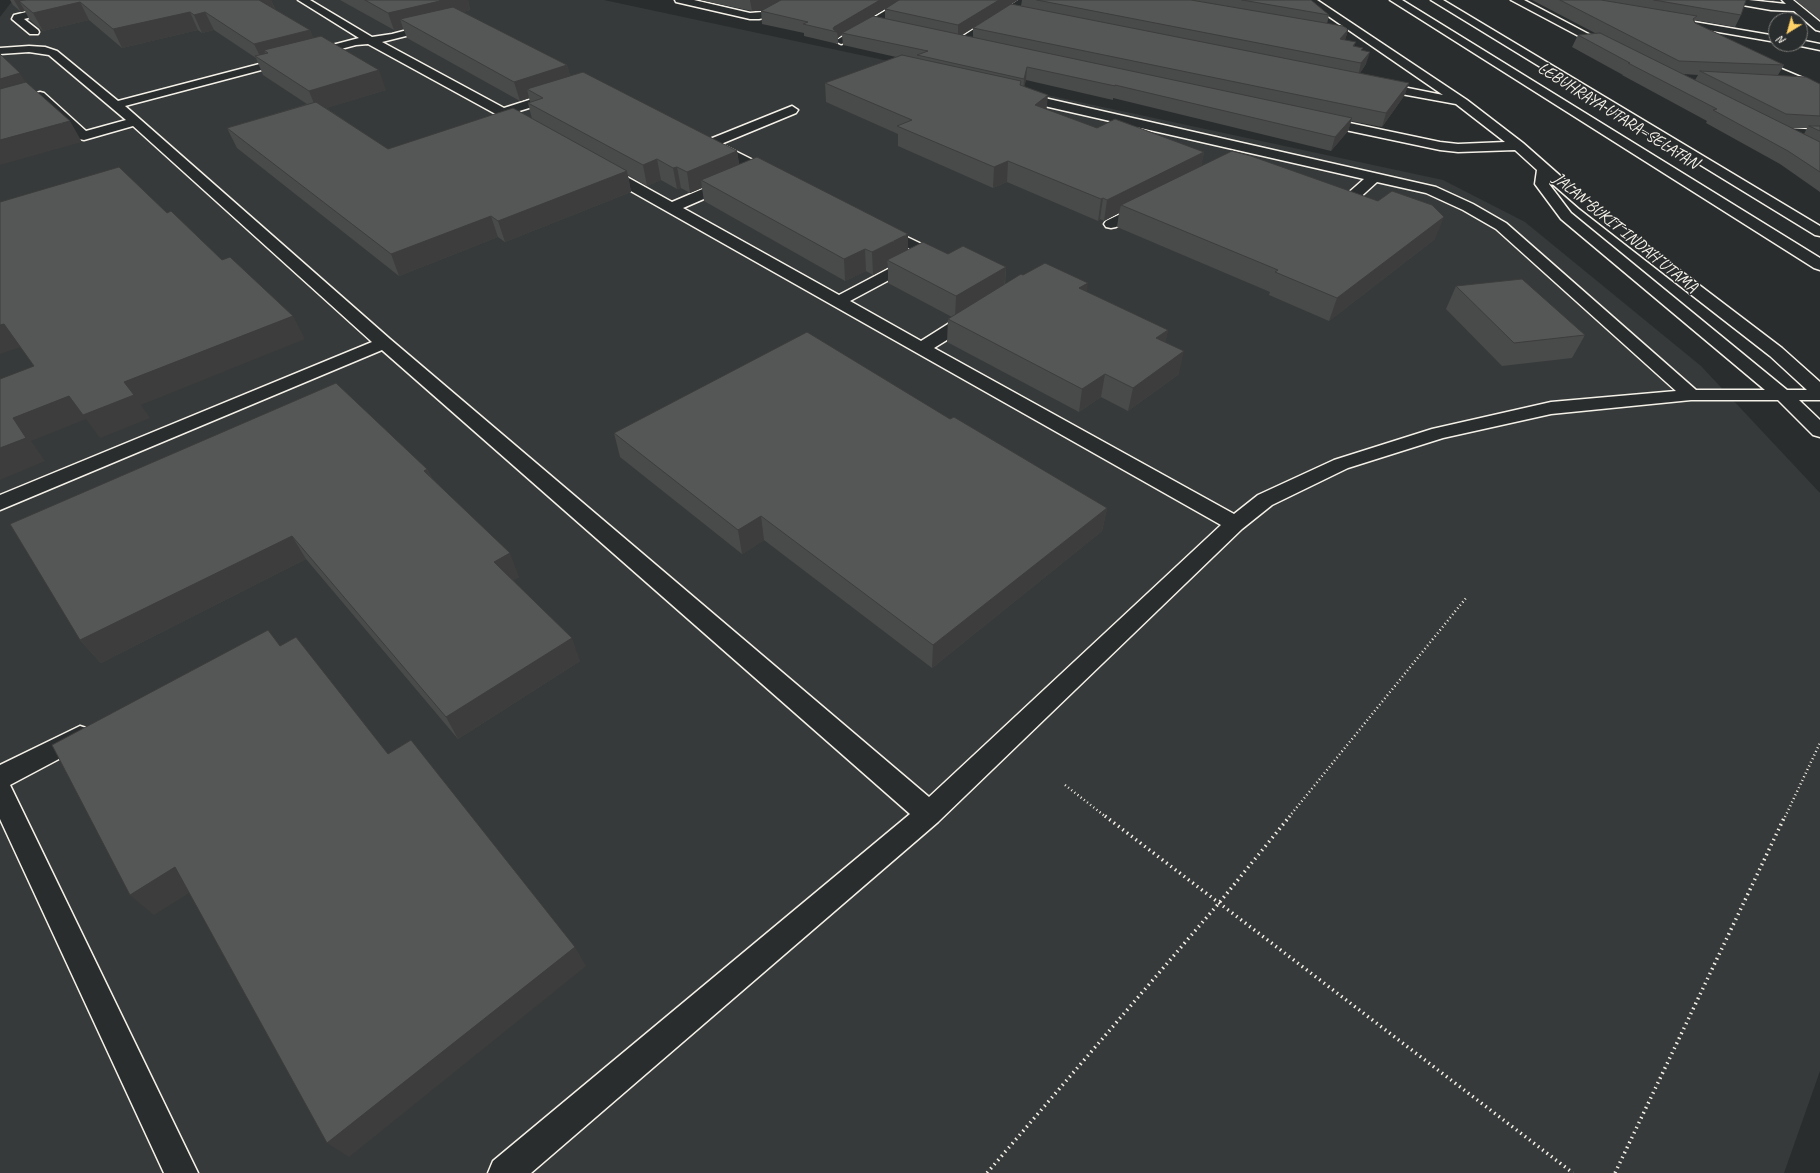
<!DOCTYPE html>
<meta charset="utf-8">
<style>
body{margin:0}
#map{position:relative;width:1820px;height:1173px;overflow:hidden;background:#2a2d2e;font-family:Caveat,sans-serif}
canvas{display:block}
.north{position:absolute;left:1768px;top:12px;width:40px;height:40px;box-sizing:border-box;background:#2a2d2e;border:1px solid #7b7b78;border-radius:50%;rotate:217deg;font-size:11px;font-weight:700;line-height:16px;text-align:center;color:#f4f1e8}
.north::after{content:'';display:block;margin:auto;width:14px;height:18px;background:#ffd166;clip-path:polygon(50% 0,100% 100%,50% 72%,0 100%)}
</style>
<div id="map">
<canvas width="1820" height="1173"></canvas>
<div class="north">N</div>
</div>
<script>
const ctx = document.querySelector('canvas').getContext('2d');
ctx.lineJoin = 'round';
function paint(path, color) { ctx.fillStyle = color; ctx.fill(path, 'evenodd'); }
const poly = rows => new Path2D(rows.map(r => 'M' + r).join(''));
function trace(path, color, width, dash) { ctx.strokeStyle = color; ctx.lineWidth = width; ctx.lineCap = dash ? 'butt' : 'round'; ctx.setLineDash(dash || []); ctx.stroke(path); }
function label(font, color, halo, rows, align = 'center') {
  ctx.font = font + ' Caveat,sans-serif'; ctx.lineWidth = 3; ctx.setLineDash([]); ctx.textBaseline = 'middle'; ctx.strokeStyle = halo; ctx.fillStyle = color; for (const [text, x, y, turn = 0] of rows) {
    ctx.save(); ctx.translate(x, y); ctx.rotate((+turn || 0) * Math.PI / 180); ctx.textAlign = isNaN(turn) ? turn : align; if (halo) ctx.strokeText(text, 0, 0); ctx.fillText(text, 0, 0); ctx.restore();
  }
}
paint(poly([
 [13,0,604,0,1443,180,1525,222,1701,366,1820,493,1820,1071,1784,1173,0,1173,0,17]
]), '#373a3a');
const minor = poly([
 [76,0,94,0,93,2,24,19,38,30,39,32,38,34,30,34,12,19,14,15,76,0],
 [298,0,310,0,372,37,392,34,434,23,438,24,439,26,438,28,382,42,504,108,557,91,563,95,561,98,513,113,534,126,533,129,523,129,368,44,356,45,125,106,390,339,929,797,1221,525,599,173,597,170,599,167,609,167,672,202,726,179,736,179,738,182,736,185,683,208,839,295,909,258,919,258,922,261,919,264,850,301,921,341,967,312,973,311,979,312,981,316,979,320,934,348,1234,514,1258,495,1334,460,1432,429,1551,402,1676,391,1496,229,1463,210,1426,193,1377,182,1355,202,1350,203,1323,196,1321,193,1323,190,1328,189,1347,194,1364,179,1018,100,1014,99,1012,96,1014,93,1018,92,1436,187,1473,204,1506,223,1696,390,1765,390,1561,219,1535,184,1537,170,1515,150,1458,152,1440,150,1317,124,1315,121,1321,117,1440,142,1458,144,1505,142,1456,104,1374,89,1372,86,1378,82,1443,95,1305,0,1317,0,1467,100,1523,143,1590,202,1782,348,1820,382,1820,400,1799,400,1820,420,1820,437,1813,435,1778,400,1691,400,1551,414,1443,438,1348,468,1272,505,1242,529,938,822,531,1173,488,1173,493,1161,910,814,382,350,0,510,0,495,372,342,133,126,84,140,79,139,38,100,0,111,0,103,40,92,44,93,86,131,126,120,49,55,29,52,0,54,0,48,29,46,45,47,57,51,118,101,359,38,298,0],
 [1549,181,1580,208,1770,356,1807,390,1787,390,1571,213,1549,184,1549,181],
 [675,0,694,0,750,13,762,12,787,0,800,0,769,17,759,19,750,19,676,2,675,0],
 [903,0,915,0,845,43,841,44,835,41,903,0],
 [1018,0,1030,0,964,44,960,45,954,42,1018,0],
 [1511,0,1524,0,1615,48,1609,51,1605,50,1511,0],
 [1726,0,1749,0,1786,4,1782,0,1793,0,1820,22,1820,31,1816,30,1794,11,1771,10,1731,3,1726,0],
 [1671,18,1776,36,1776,42,1667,23,1666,21,1671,18],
 [1800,40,1820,44,1820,50,1796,45,1795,44,1800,44,1800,40],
 [1753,57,1810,81,1812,84,1810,87,1802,87,1749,62,1747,60,1753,57],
 [792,106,798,110,796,113,721,144,777,172,779,175,777,178,767,178,705,147,703,144,705,141,792,106],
 [1773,127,1820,130,1820,138,1768,134,1767,131,1768,128,1773,127],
 [1145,202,1150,203,1152,206,1150,209,1116,227,1111,228,1106,227,1104,224,1106,221,1145,202],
 [882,225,934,250,937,253,934,256,929,258,924,256,877,232,875,229,877,226,882,225],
 [80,726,89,729,92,736,89,743,10,785,198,1173,164,1173,0,819,0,765,80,726]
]);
const highway = poly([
 [1390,0,1402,0,1820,258,1820,270,1814,268,1390,0],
 [1431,0,1443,0,1820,226,1820,236,1815,235,1431,0]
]);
trace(minor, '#f4f1e8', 3);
trace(highway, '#f4f1e8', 3);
trace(poly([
 [1065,785,1106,817],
 [1289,817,1466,598],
 [1785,817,1820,743]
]), '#f4f1e8', 2.5, [1, 3]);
trace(poly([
 [1105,816,1573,1173],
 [987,1173,1219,903,1290,816],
 [1615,1173,1785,816]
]), '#f4f1e8', 3.5, [1.5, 4]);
paint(minor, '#2a2d2e');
paint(highway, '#2a2d2e');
paint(poly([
 [10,0,271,0,275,9,310,30,313,38,386,90,326,108,388,149,532,119,528,103,530,102,529,98,520,101,407,38,403,28,394,30,340,0,468,0,470,10,463,12,567,65,570,76,737,151,739,164,908,250,948,254,1006,267,1005,284,1023,275,1087,292,1168,330,1165,342,1179,374,1128,411,1101,397,1079,412,947,342,948,319,952,317,888,283,888,267,873,275,866,271,845,281,704,201,702,188,690,193,681,188,677,189,661,180,647,186,628,175,631,192,505,242,498,237,399,276,237,148,227,128,307,104,263,75,256,58,214,30,202,33,198,30,122,48,89,20,43,31,29,19,25,11,21,12,13,5],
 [700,0,1018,0,1011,4,1021,6,1022,0,1311,0,1329,15,1327,24,1348,30,1345,40,1362,50,1366,64,1360,73,1409,83,1404,96,1382,127,1351,121,1348,131,1331,151,1113,98,1113,100,1026,80,1024,86,1047,110,1097,128,1204,152,1201,166,1435,239,1329,321,1269,295,1270,292,1117,227,1119,213,1104,221,1100,219,1098,221,1007,182,993,188,898,146,898,134,826,102,825,83,896,57,843,45,842,35,838,38,838,44,804,36,804,33,762,24,761,11,769,7,762,11,752,11],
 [1011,5,973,28,973,37,962,35],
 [885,9,885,19,873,16],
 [1532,0,1746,0,1741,15,1735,27,1695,20,1694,22,1695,23,1784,65,1778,75,1820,84,1820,192,1780,164,1706,123,1707,121,1622,75,1623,75,1572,47,1578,35,1595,33],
 [1683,74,1698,75,1695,80],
 [1791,128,1807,128,1804,134],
 [1763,0,1775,0,1774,1],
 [1795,0,1820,0,1820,20],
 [1456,286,1585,335,1572,358,1502,366,1446,309],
 [950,419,1107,508,1102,531,932,668,764,540,742,554,620,457,614,433],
 [427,469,431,477,519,577,513,580,580,661,458,739,306,559,101,663,80,640]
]), '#494b4a');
paint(poly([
 [14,0,70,0,19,1,25,11,21,12],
 [259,0,271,0,277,15],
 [438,0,468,0,470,10,445,17,400,19,403,28,394,30,388,13],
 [750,0,784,0,762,11,752,11],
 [880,0,900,0,845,33,842,33,842,35,838,38,837,32,833,31,834,27],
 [999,0,1018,0,958,37,958,25],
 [80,2,89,20,43,31,33,13],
 [190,12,198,30,122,48,113,29],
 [205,12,214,30,202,33,194,15],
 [310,30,318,49,264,50,269,61,262,60,254,44],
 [1348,30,1344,43,1340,39],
 [1370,52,1366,64,1358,76,1361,63],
 [567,65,572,84,527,89,529,98,520,101,514,82],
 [1027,67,1026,80,1023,92,1024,79],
 [379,70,386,90,317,111,309,91],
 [20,73,32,93,0,101,0,79],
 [1409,83,1404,96,1382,127,1386,113],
 [1048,95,1046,115,1035,105],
 [1352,118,1348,131,1331,151,1335,137],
 [70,121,82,142,0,165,0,140],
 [737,151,740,172,701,180,702,188,690,193,687,172],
 [1204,152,1200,172,1121,205,1119,213,1104,221,1107,200],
 [657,159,661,180,647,186,643,165],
 [1008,161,1007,182,993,188,994,167],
 [677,167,681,188,677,189,673,168],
 [627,171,631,192,505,242,498,221],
 [1103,198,1100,219,1098,221,1101,199],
 [491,216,498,237,399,276,391,254],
 [1444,217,1435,239,1329,321,1337,298],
 [908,234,908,256,887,260,888,267,873,275,872,252],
 [865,249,866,271,845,281,844,259],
 [1006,267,1004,289,955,319,956,296],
 [1088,283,1085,306,1079,288],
 [293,316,305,339,141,405,150,418,100,438,86,419,31,441,45,461,0,480,0,448,13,418,69,396,124,382],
 [4,324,21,347,0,354,0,325],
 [1168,330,1163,353,1156,338],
 [1184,351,1179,374,1128,411,1133,388],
 [1105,374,1101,397,1079,412,1082,389],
 [427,469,437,492,424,471],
 [1107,508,1102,531,932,668,933,645],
 [761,516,764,540,742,554,738,530],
 [292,536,306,559,101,663,80,640],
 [510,553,519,577,504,585,494,562],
 [572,638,580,661,458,739,446,717],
 [175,867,197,888,154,915,130,895],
 [575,947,586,966,349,1157,327,1143]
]), '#3c3d3c');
const building = poly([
 [25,0,259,0,310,30,254,44,205,12,194,15,190,12,113,29,80,2,33,13,19,1,25,0],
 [365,0,439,0,440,1,388,13,365,0],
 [781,0,880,0,834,27,833,29,837,32,803,24,808,22,761,11,781,0],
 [899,0,999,0,958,25,885,9,899,0],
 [1037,0,1191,0,1343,26,1348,30,1340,39,1356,42,1353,46,1363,48,1361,50,1370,52,1361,63,1037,0],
 [1242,0,1311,0,1329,15,1242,0],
 [1560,0,1601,0,1697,16,1693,19,1695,23,1784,65,1679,61,1560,0],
 [1654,0,1746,0,1741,15,1654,0],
 [1011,4,1409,83,1386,113,973,28,1011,4],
 [453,7,567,65,514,82,400,19,453,7],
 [873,16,1352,118,1335,137,1115,85,1115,86,1027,67,1024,79,917,55,928,51,842,33,873,16],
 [1600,33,1820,142,1820,172,1788,151,1713,110,1717,109,1628,63,1630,63,1578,35,1600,33],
 [321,36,379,70,309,91,255,56,268,53,264,50,321,36],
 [0,54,20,73,0,79,0,54],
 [902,55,1021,81,1020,85,1048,95,1035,105,1097,128,1115,119,1204,152,1107,200,1103,198,1101,199,1008,161,994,167,897,126,912,120,825,83,902,55],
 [1700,71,1806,77,1820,84,1820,116,1786,114,1700,71],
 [583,72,737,151,687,172,677,167,673,168,657,159,643,165,528,103,543,98,527,89,583,72],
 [26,82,70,121,0,140,0,89,26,82],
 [316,102,388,149,513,108,627,171,498,221,491,216,391,254,227,128,316,102],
 [1809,126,1820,126,1820,131,1809,126],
 [1232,151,1251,156,1378,201,1392,191,1432,205,1444,217,1337,298,1275,272,1278,270,1121,205,1232,151],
 [757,157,908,234,872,252,865,249,844,259,701,180,757,157],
 [119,167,167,213,171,211,222,260,230,257,293,316,124,382,134,395,83,415,69,396,13,418,26,438,0,448,0,379,34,366,4,324,0,325,0,202,119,167],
 [923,242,948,254,963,246,1006,267,956,296,887,260,923,242],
 [1045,263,1088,283,1079,288,1168,330,1156,338,1184,351,1133,388,1105,374,1082,389,948,319,1021,274,1023,275,1045,263],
 [1522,279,1585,335,1514,343,1456,286,1522,279],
 [807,332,950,419,954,417,1107,508,933,645,761,516,738,530,614,433,807,332],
 [336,383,427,469,424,471,510,553,494,562,572,638,446,717,292,536,80,640,10,524,336,383],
 [268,630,280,646,296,637,388,754,411,740,575,947,327,1143,175,867,130,895,52,745,268,630]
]);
paint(building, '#555756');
trace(building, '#3c3d3c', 1);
label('17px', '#f4f1e8', '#2a2d2e', [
 ["LEBUHRAYA UTARA–SELATAN",1618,116,32],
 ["JALAN BUKIT INDAH UTAMA",1625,233,39]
]);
</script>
